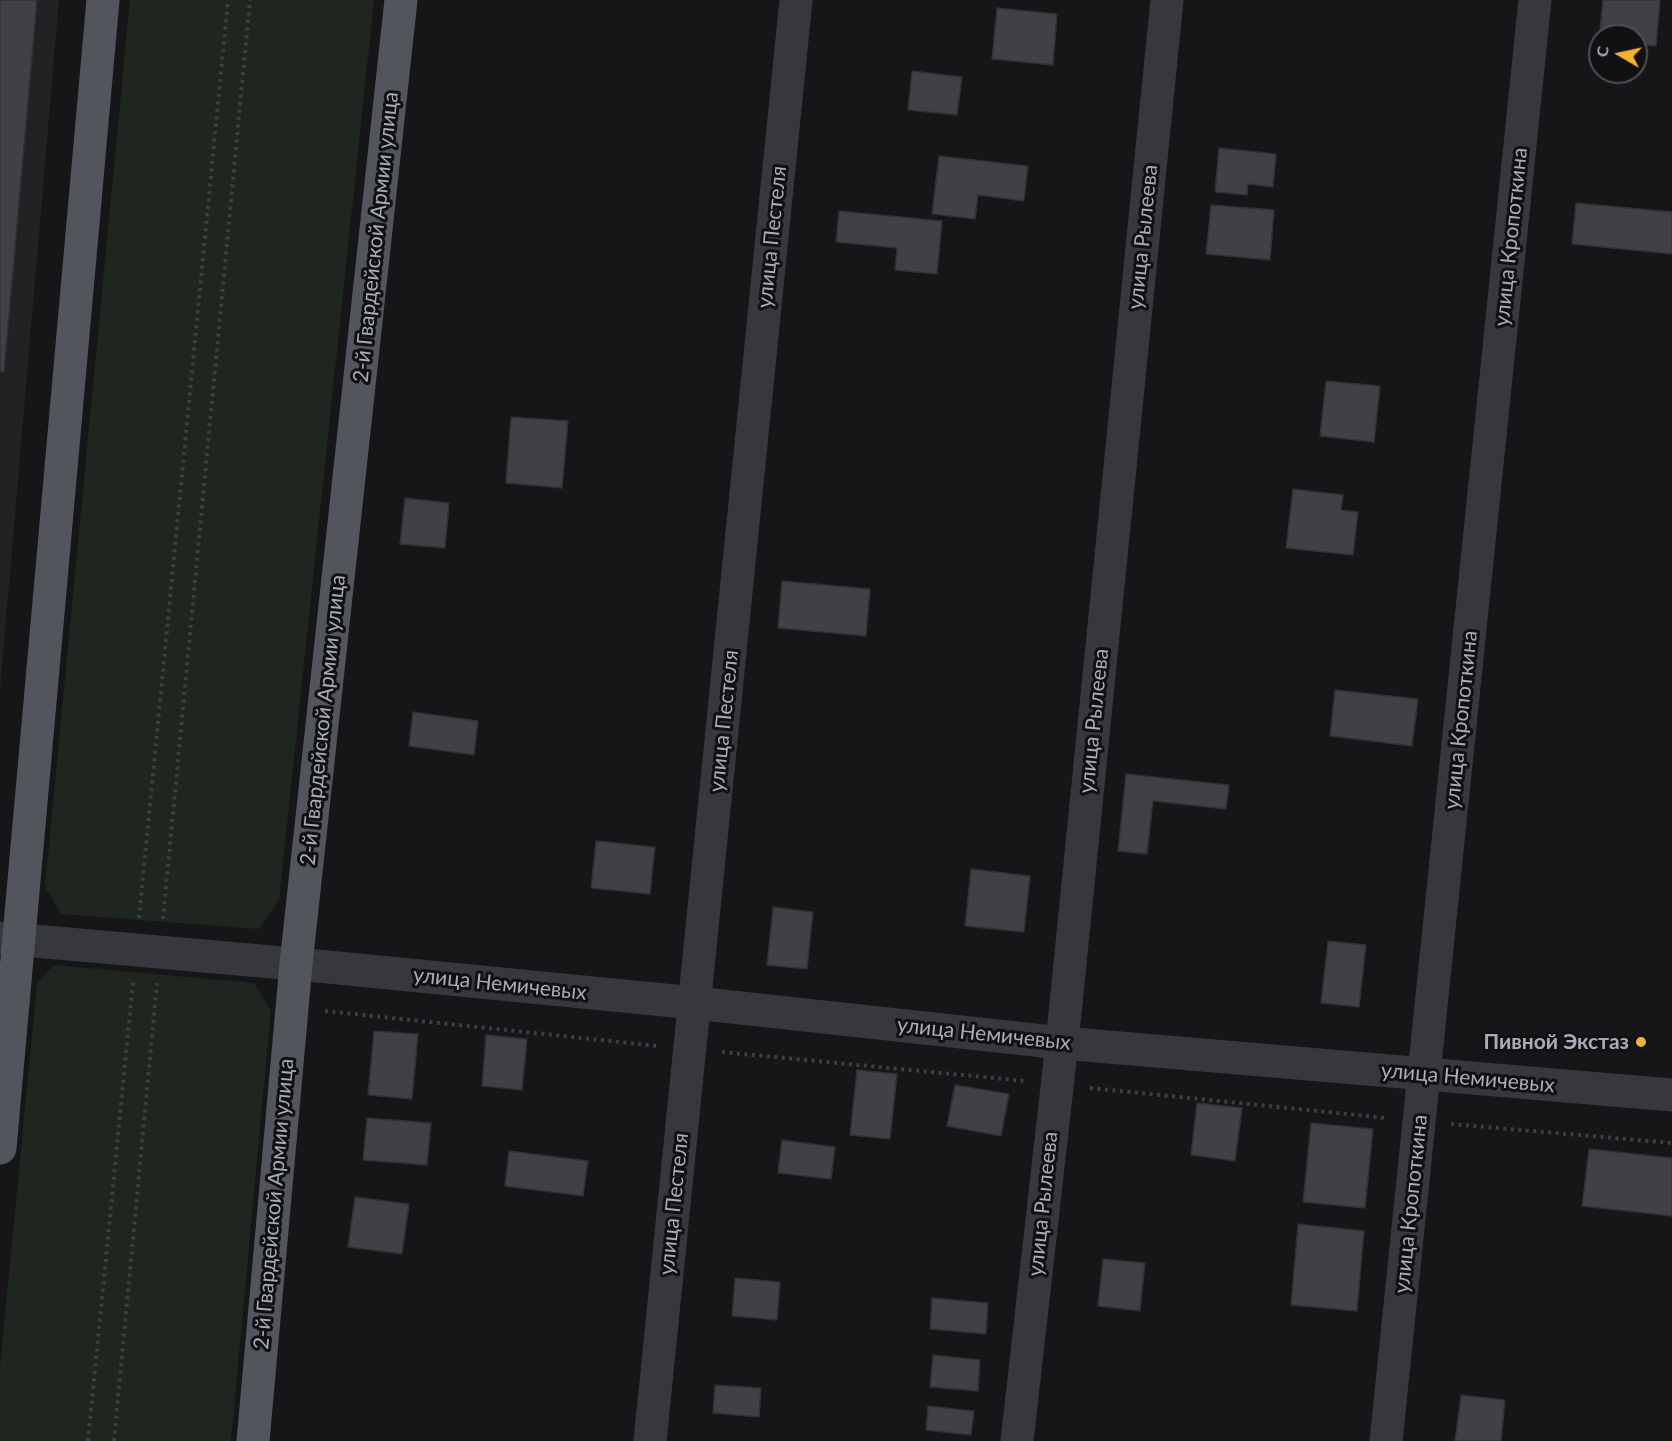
<!DOCTYPE html>
<meta charset="utf-8">
<style>
body{margin:0}
#map{position:relative;width:1672px;height:1441px;overflow:hidden;background:#161618;font-family:Lato,sans-serif}
canvas{display:block}
.north{position:absolute;left:1588px;top:24px;width:60px;height:60px;box-sizing:border-box;background:#111113;border:2px solid #4d4f55;border-radius:50%;rotate:279deg;font-size:16px;font-weight:700;line-height:24px;text-align:center;color:#a8adb8}
.north::after{content:'';display:block;margin:auto;width:21px;height:27px;background:#f2b134;clip-path:polygon(50% 0,100% 100%,50% 72%,0 100%)}
</style>
<div id="map">
<canvas width="1672" height="1441"></canvas>
<div class="north">С</div>
</div>
<script>
const ctx = document.querySelector('canvas').getContext('2d');
ctx.lineJoin = 'round';
function paint(path, color) { ctx.fillStyle = color; ctx.fill(path, 'evenodd'); }
const poly = rows => new Path2D(rows.map(r => 'M' + r).join(''));
function trace(path, color, width, dash) { ctx.strokeStyle = color; ctx.lineWidth = width; ctx.lineCap = dash ? 'butt' : 'round'; ctx.setLineDash(dash || []); ctx.stroke(path); }
function label(font, color, halo, rows, align = 'center') {
  ctx.font = font + ' Lato,sans-serif'; ctx.lineWidth = 6; ctx.setLineDash([]); ctx.textBaseline = 'middle'; ctx.strokeStyle = halo; ctx.fillStyle = color; for (const [text, x, y, turn = 0] of rows) {
    ctx.save(); ctx.translate(x, y); ctx.rotate((+turn || 0) * Math.PI / 180); ctx.textAlign = isNaN(turn) ? turn : align; if (halo) ctx.strokeText(text, 0, 0); ctx.fillText(text, 0, 0); ctx.restore();
  }
}
paint(poly([
 [0,0,59,0,0,690]
]), '#222225');
paint(poly([
 [130,0,374,0,279,900,259,929,61,914,45,887],
 [54,965,254,983,271,1010,231,1441,0,1441,0,1367,37,983]
]), '#1e261f');
const building = poly([
 [0,0,37,0,4,372,0,372,0,0],
 [1603,0,1660,0,1656,46,1636,44,1636,36,1600,36,1599,41,1603,0],
 [997,8,1057,14,1053,65,992,59,997,8],
 [912,71,962,77,957,115,908,110,912,71],
 [1219,148,1276,154,1273,187,1248,184,1247,195,1215,192,1219,148],
 [939,156,1028,166,1024,201,978,195,975,219,932,214,939,156],
 [1576,203,1672,212,1672,254,1572,244,1576,203],
 [1211,205,1274,210,1270,260,1206,254,1211,205],
 [839,211,942,221,937,274,895,270,897,248,836,242,839,211],
 [1326,381,1380,386,1374,442,1320,436,1326,381],
 [511,417,568,421,562,488,506,483,511,417],
 [1293,489,1343,495,1341,510,1358,512,1353,555,1286,548,1293,489],
 [405,498,449,503,445,548,400,544,405,498],
 [782,581,870,589,866,636,778,628,782,581],
 [1335,690,1418,699,1412,746,1330,736,1335,690],
 [413,712,478,721,474,755,409,746,413,712],
 [1126,774,1229,785,1226,809,1153,801,1147,854,1118,851,1126,774],
 [596,841,655,847,650,894,591,888,596,841],
 [971,869,1030,876,1024,932,965,926,971,869],
 [773,907,813,912,807,969,767,965,773,907],
 [1328,941,1366,945,1359,1007,1321,1003,1328,941],
 [374,1031,418,1034,412,1099,368,1095,374,1031],
 [486,1035,527,1039,522,1090,482,1086,486,1035],
 [857,1070,897,1074,890,1139,850,1135,857,1070],
 [955,1085,1009,1094,1001,1136,947,1126,955,1085],
 [1197,1103,1242,1108,1235,1161,1191,1155,1197,1103],
 [367,1118,431,1123,427,1165,363,1160,367,1118],
 [1311,1123,1373,1129,1365,1208,1303,1202,1311,1123],
 [782,1140,835,1147,831,1179,778,1173,782,1140],
 [1589,1149,1672,1158,1672,1216,1582,1206,1589,1149],
 [509,1151,588,1161,583,1196,505,1186,509,1151],
 [355,1197,409,1204,402,1254,348,1247,355,1197],
 [1298,1224,1364,1231,1357,1311,1291,1305,1298,1224],
 [1103,1259,1145,1263,1140,1311,1098,1306,1103,1259],
 [735,1278,780,1282,777,1320,732,1316,735,1278],
 [932,1298,988,1303,986,1334,930,1329,932,1298],
 [933,1355,980,1360,978,1391,930,1387,933,1355],
 [715,1385,761,1388,759,1417,713,1413,715,1385],
 [1461,1395,1505,1400,1501,1441,1455,1441,1461,1395],
 [928,1406,974,1411,971,1435,926,1430,928,1406]
]);
paint(building, '#404145');
trace(building, '#303034', 1.5);
trace(poly([
 [139,918,228,0],
 [163,919,250,0],
 [325,1011,658,1046],
 [722,1052,1025,1081],
 [1090,1088,1387,1118],
 [1451,1124,1672,1143],
 [88,1441,133,982],
 [114,1441,157,983]
]), '#3d3f44', 4, [3, 4.5]);
trace(poly([
 [0,938,328,967,695,1003,1062,1043,1672,1095],
 [650,1441,796,0],
 [1017,1441,1062,1043,1167,0],
 [1386,1441,1535,0]
]), '#37383d', 33);
trace(poly([
 [0,1148,103,0],
 [253,1441,296,964,401,0]
]), '#53555c', 33);
for (const [x, y, r, color] of [
 [1641,1042,6,"#f2b134"]
]) { const dot = new Path2D(); dot.arc(x, y, r, 0, 2 * Math.PI); ctx.fillStyle = color; ctx.fill(dot); trace(dot, '#111113', 2); }
label('21px', '#a8adb8', '#111113', [
 ["2-й Гвардейской Армии улица",376,237,-84],
 ["улица Пестеля",772,237,-84],
 ["улица Рылеева",1143,237,-84],
 ["улица Кропоткина",1511,237,-84],
 ["2-й Гвардейской Армии улица",323,720,-84],
 ["улица Кропоткина",1461,720,-84],
 ["улица Пестеля",724,721,-84],
 ["улица Рылеева",1094,721,-84],
 ["улица Немичевых",500,984,6],
 ["улица Немичевых",984,1034,6],
 ["улица Немичевых",1468,1078,5],
 ["2-й Гвардейской Армии улица",274,1204,-85],
 ["улица Пестеля",674,1204,-84],
 ["улица Рылеева",1043,1204,-84],
 ["улица Кропоткина",1411,1204,-84]
]);
label('bold 21px', '#a8adb8', '#111113', [
 ["Пивной Экстаз",1629,1042]
], 'right');
</script>
